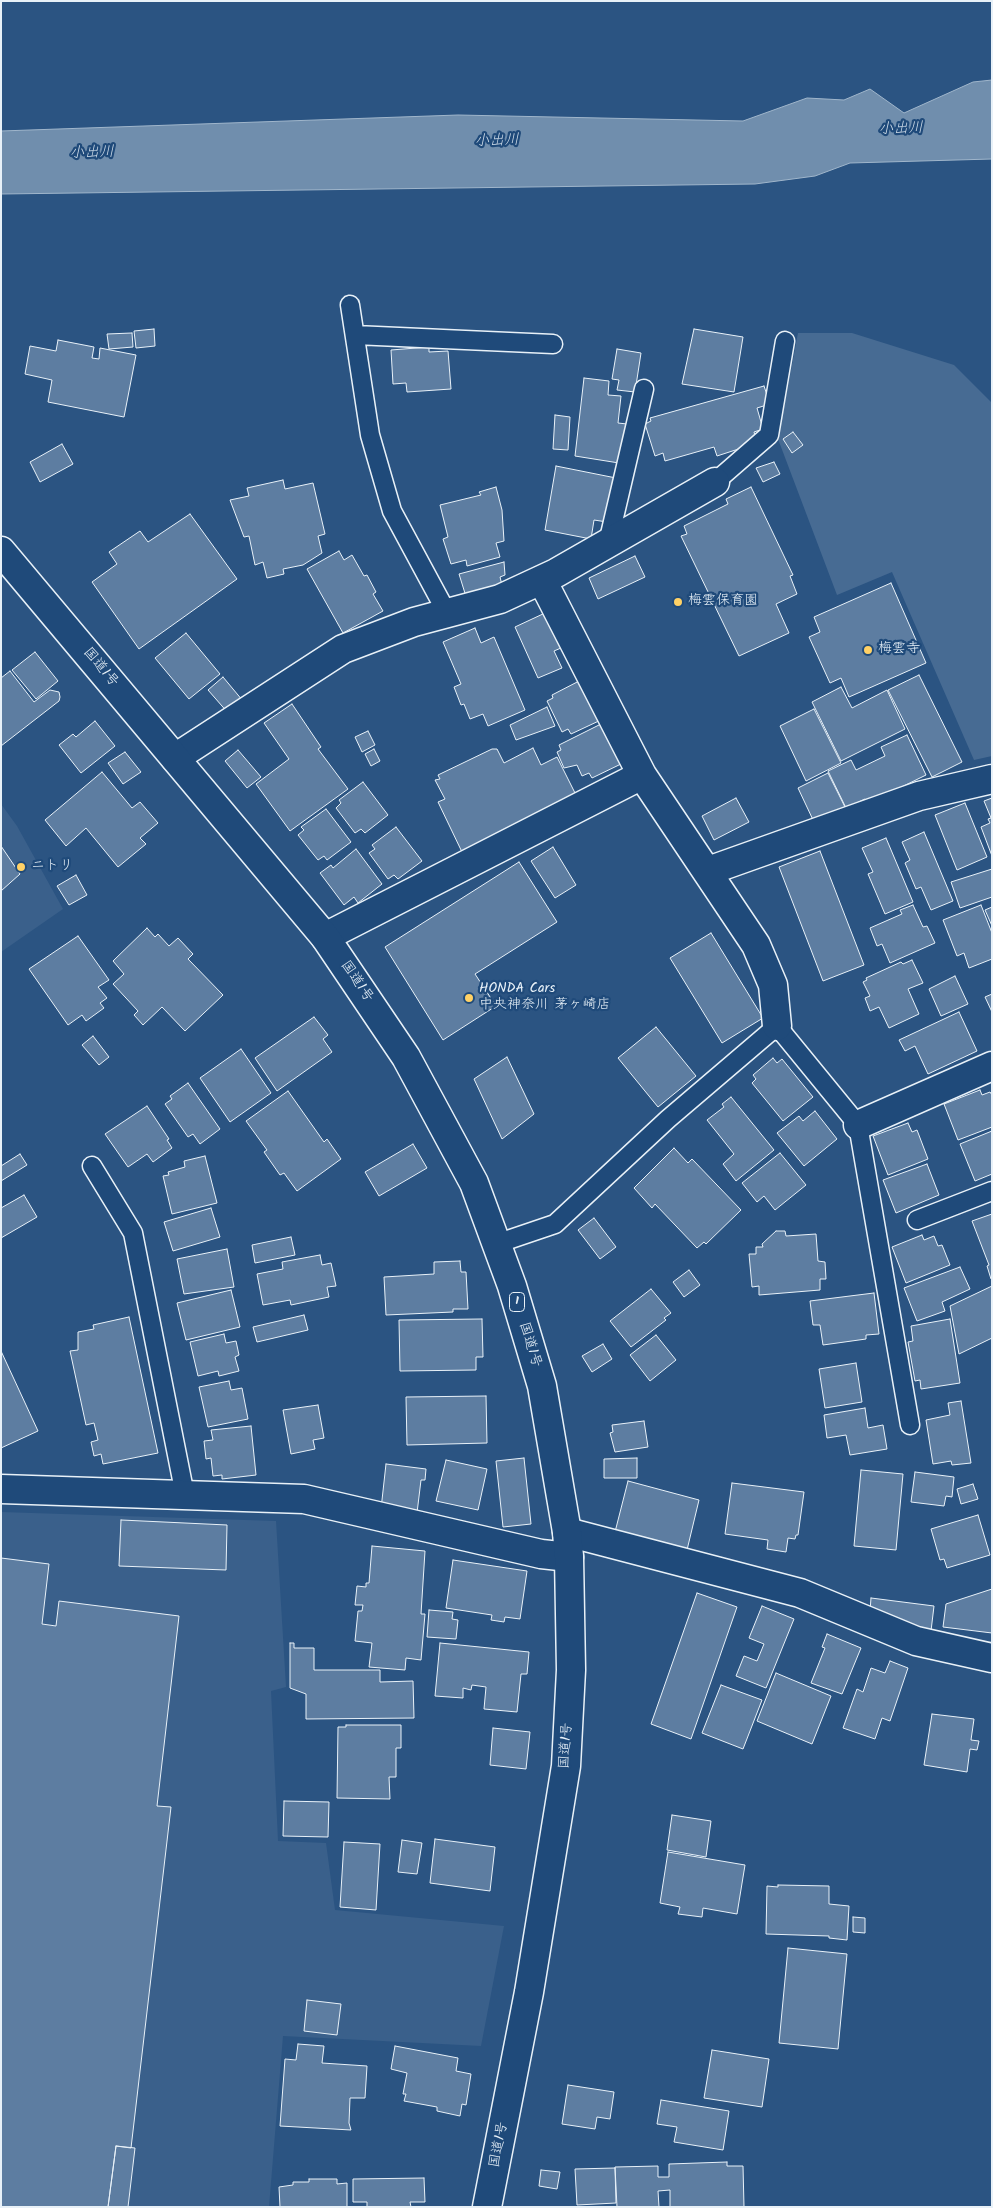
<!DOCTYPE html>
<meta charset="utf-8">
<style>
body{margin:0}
#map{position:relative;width:993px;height:2208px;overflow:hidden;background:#2b5482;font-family:Kalam,sans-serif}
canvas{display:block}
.frame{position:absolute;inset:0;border:2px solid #e8f1f8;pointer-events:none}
</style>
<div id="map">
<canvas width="993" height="2208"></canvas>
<div class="frame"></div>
</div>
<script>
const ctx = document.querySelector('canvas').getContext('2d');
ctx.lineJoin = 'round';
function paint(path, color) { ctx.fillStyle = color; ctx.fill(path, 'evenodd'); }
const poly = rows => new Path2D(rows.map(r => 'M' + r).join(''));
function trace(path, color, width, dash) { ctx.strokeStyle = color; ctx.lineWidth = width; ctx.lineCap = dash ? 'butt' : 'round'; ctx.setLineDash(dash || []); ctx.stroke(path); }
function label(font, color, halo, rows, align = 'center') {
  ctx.font = font + ' Kalam,"Klee One",sans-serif'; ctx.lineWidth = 4.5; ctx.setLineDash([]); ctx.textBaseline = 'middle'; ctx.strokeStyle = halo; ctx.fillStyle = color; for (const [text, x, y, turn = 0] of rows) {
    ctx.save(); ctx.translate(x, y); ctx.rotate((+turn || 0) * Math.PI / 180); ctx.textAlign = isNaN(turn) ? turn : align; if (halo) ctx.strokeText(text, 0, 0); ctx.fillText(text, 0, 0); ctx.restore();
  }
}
paint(poly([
 [1,804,17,826,63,909,1,952],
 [1,1512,276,1521,286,1687,271,1691,278,1841,326,1843,335,1910,504,1926,481,2046,283,2036,269,2207,1,2207]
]), '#3a608b');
paint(poly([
 [798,333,852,333,954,365,992,403,992,756,974,760,892,572,837,595,778,439]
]), '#476b93');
const water = poly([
 [992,80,992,159,850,163,815,176,755,184,1,194,1,131,458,115,743,121,807,98,844,100,870,89,904,113,973,82,992,80]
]);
paint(water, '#708ead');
trace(water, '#a0b6cb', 1);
const building = poly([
 [154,329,155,346,136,348,134,331,154,329],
 [694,329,743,337,734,392,682,384,694,329],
 [132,333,133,347,109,349,107,334,132,333],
 [58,340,94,347,92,358,99,359,100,348,136,355,124,417,48,402,52,380,25,374,30,346,56,351,58,340],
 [429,347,429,352,448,351,451,389,407,392,406,383,393,384,391,350,429,347],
 [617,349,641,353,635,392,617,390,619,380,612,379,617,349],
 [584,378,609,381,608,395,621,396,618,423,627,424,623,451,620,450,619,463,575,456,584,378],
 [764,386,770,404,757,408,763,429,754,432,757,443,717,456,714,447,665,461,663,453,655,456,645,424,651,421,650,418,764,386],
 [555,415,570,417,568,450,553,449,555,415],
 [793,432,803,445,792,453,783,439,793,432],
 [62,444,73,464,40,482,30,462,62,444],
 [774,462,780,474,763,482,756,468,774,462],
 [556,466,616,478,607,522,594,520,591,539,545,530,556,466],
 [283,480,285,489,313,483,325,534,318,536,322,553,303,565,283,569,284,574,267,578,263,562,255,565,249,536,244,537,230,500,249,496,247,488,283,480],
 [496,487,502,510,504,541,496,543,500,557,467,566,466,560,451,564,443,539,448,537,440,505,481,495,479,492,496,487],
 [751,487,793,575,790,576,797,594,776,604,789,633,739,656,681,536,687,534,684,526,728,504,726,499,751,487],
 [190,514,237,579,139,649,92,582,117,564,109,552,140,531,148,542,190,514],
 [339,551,344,560,352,555,364,576,367,575,376,592,373,594,383,611,343,633,307,569,339,551],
 [635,556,645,577,598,599,589,578,635,556],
 [504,562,505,575,500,577,504,593,468,603,459,574,504,562],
 [891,583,926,663,849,697,841,678,830,683,809,637,820,632,814,617,891,583],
 [545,613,561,648,554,651,562,668,538,678,515,627,545,613],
 [475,628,481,643,494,637,525,710,488,726,483,714,470,719,464,704,461,705,454,687,461,684,443,642,475,628],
 [186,633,220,674,189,699,155,658,186,633],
 [35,652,58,681,36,699,12,670,35,652],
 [10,671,34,702,50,690,59,692,60,697,59,701,1,746,1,678,10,671],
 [919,675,962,762,932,777,888,690,919,675],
 [223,677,243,701,229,714,208,690,223,677],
 [583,679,603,719,571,734,568,729,562,732,547,701,553,698,552,695,583,679],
 [841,687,852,708,887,690,905,729,841,761,812,702,841,687],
 [292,704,321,747,318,749,348,789,290,831,256,784,289,759,264,723,292,704],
 [547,707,555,726,516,740,510,725,547,707],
 [814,709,841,763,806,781,780,726,814,709],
 [95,721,115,746,81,773,59,745,73,734,76,737,95,721],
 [603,723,623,763,592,778,589,773,582,776,577,765,564,768,557,752,561,750,559,745,603,723],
 [368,731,375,745,362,752,355,737,368,731],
 [907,735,926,775,867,804,865,799,846,808,828,771,851,760,856,770,885,756,881,747,907,735],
 [533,748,541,765,557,757,575,793,462,852,438,802,445,799,435,780,440,779,438,775,492,749,497,749,504,763,533,748],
 [374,749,380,761,371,766,365,754,374,749],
 [238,750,261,777,247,788,225,761,238,750],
 [125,752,141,772,123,784,108,763,125,752],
 [102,772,132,808,140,802,158,823,140,838,146,844,118,867,86,828,66,846,45,820,102,772],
 [828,773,845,807,814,822,798,788,828,773],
 [363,782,388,815,365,833,361,829,355,833,336,808,341,803,339,800,363,782],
 [736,798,749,822,714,840,702,816,736,798],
 [992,798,992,856,981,827,990,823,988,819,991,818,984,801,992,798],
 [965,803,987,857,957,870,935,815,965,803],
 [326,809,351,842,327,860,324,856,318,860,298,835,304,830,301,827,326,809],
 [396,827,422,861,398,879,394,875,388,879,369,853,375,849,372,845,396,827],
 [924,832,953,901,931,910,921,887,916,889,905,863,910,860,902,842,924,832],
 [886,838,913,902,885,914,868,874,873,872,862,848,886,838],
 [1,846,20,874,1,891,1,846],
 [553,847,576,885,555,898,531,861,553,847],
 [356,849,382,884,358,903,354,897,344,905,320,873,331,865,333,868,356,849],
 [820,851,864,965,823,981,779,867,820,851],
 [519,862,557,922,475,974,496,1006,443,1040,385,947,519,862],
 [992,869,992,897,960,908,951,882,992,869],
 [76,875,87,895,69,905,57,886,76,875],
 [913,905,923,927,927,926,935,943,890,963,882,944,877,946,870,928,902,914,900,910,913,905],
 [981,905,992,933,992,959,969,968,964,953,957,956,943,920,981,905],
 [992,907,992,926,985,910,992,907],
 [147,928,155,937,158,934,169,946,178,938,193,954,188,959,223,995,185,1031,162,1007,143,1025,134,1015,138,1011,113,984,124,974,113,961,147,928],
 [711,933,763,1018,722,1043,670,958,711,933],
 [78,936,109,980,98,987,107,998,100,1003,104,1008,86,1021,82,1015,68,1025,29,969,78,936],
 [912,960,923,983,908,989,919,1014,889,1028,879,1007,870,1011,865,998,870,996,863,982,867,980,866,978,901,962,903,964,912,960],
 [955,976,968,1004,941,1016,929,989,955,976],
 [992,994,992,1012,985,997,992,994],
 [959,1012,977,1051,928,1074,915,1046,905,1051,899,1040,959,1012],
 [314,1017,328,1035,323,1039,332,1052,277,1091,255,1058,314,1017],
 [656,1027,696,1076,658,1107,618,1058,656,1027],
 [93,1036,109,1057,99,1065,82,1045,93,1036],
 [241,1049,271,1093,230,1122,200,1078,241,1049],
 [507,1057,534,1114,502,1139,474,1079,507,1057],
 [773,1058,777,1063,782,1059,813,1097,783,1121,752,1083,756,1079,753,1075,773,1058],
 [188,1083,220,1129,200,1144,193,1134,188,1137,165,1104,172,1099,170,1096,188,1083],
 [980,1090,982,1095,990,1092,992,1095,992,1127,958,1140,944,1104,980,1090],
 [288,1091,324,1142,327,1139,341,1159,297,1191,284,1173,280,1175,264,1152,267,1150,246,1121,288,1091],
 [731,1097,774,1150,736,1181,723,1164,734,1154,707,1120,724,1107,722,1104,731,1097],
 [147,1106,169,1139,167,1140,172,1148,153,1162,147,1154,128,1167,105,1134,147,1106],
 [815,1111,837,1139,804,1166,777,1133,799,1116,803,1121,815,1111],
 [908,1123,912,1132,917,1130,928,1159,888,1175,873,1136,908,1123],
 [992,1131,992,1174,975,1181,960,1144,992,1131],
 [413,1144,427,1168,379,1196,365,1172,413,1144],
 [674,1148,688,1163,692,1159,741,1210,706,1244,704,1242,697,1248,655,1204,652,1208,634,1188,674,1148],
 [780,1153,806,1185,775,1210,764,1196,757,1202,742,1183,780,1153],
 [20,1154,27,1165,1,1181,1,1166,20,1154],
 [205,1156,217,1203,172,1214,163,1176,169,1175,168,1172,185,1167,184,1161,205,1156],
 [927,1164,939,1195,896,1213,883,1180,927,1164],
 [24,1195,37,1217,1,1238,1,1208,24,1195],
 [211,1208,220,1237,173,1251,164,1222,211,1208],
 [992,1214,992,1279,991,1279,987,1266,989,1265,972,1221,992,1214],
 [594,1218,616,1247,600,1259,578,1230,594,1218],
 [776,1231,785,1231,786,1236,816,1234,818,1261,825,1262,826,1279,820,1279,820,1290,759,1295,759,1286,752,1287,749,1254,756,1254,756,1247,763,1247,762,1244,776,1231],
 [922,1235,924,1240,934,1236,938,1246,942,1245,950,1265,906,1283,892,1247,922,1235],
 [291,1237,295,1255,255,1263,252,1245,291,1237],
 [227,1249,234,1287,184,1294,177,1259,227,1249],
 [320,1255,322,1265,331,1263,336,1286,327,1287,329,1297,291,1305,290,1300,263,1305,257,1274,283,1269,282,1262,320,1255],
 [460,1261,461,1272,466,1272,468,1309,453,1309,453,1312,386,1315,384,1277,434,1274,434,1262,460,1261],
 [960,1267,970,1289,942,1302,945,1311,917,1321,904,1288,960,1267],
 [689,1270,700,1285,684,1297,673,1282,689,1270],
 [992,1286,992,1338,959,1354,950,1306,992,1286],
 [651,1289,671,1313,664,1318,666,1320,631,1347,610,1321,651,1289],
 [231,1290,240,1327,186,1340,177,1303,231,1290],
 [874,1293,879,1334,866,1335,866,1339,823,1345,820,1325,813,1325,810,1301,874,1293],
 [304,1315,308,1330,257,1342,253,1327,304,1315],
 [129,1317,158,1453,103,1464,101,1454,94,1456,91,1442,98,1440,94,1423,86,1425,70,1351,78,1350,78,1332,94,1329,93,1325,129,1317],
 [482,1319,483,1357,476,1357,476,1370,400,1371,399,1320,482,1319],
 [950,1319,960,1383,921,1389,920,1380,915,1381,908,1342,913,1341,911,1326,950,1319],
 [224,1334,226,1343,236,1341,239,1355,235,1357,239,1371,219,1376,218,1371,198,1376,190,1342,224,1334],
 [656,1335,676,1360,650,1381,630,1355,656,1335],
 [603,1344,612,1359,592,1372,582,1356,603,1344],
 [1,1351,38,1431,1,1448,1,1351],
 [856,1363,862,1402,825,1408,819,1369,856,1363],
 [229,1381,231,1390,242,1388,248,1419,208,1427,199,1387,229,1381],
 [486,1396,487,1443,407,1445,406,1397,486,1396],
 [961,1401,971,1463,952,1465,951,1461,933,1464,926,1420,950,1415,948,1403,961,1401],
 [318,1405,324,1438,313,1440,315,1449,291,1454,283,1410,318,1405],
 [865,1408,868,1428,883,1425,887,1449,850,1455,846,1435,827,1438,824,1415,865,1408],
 [644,1421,648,1447,615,1452,610,1433,613,1432,612,1425,644,1421],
 [251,1426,256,1475,222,1479,222,1475,213,1476,211,1458,206,1459,204,1441,213,1440,211,1430,251,1426],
 [524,1458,531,1524,503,1527,496,1461,524,1458],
 [637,1458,637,1478,604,1478,604,1459,637,1458],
 [446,1460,487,1469,478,1510,436,1501,446,1460],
 [386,1464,426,1469,425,1480,421,1480,417,1513,381,1509,386,1464],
 [861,1470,903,1474,896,1550,854,1546,861,1470],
 [915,1472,954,1477,952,1497,946,1496,944,1506,911,1502,915,1472],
 [628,1481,699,1500,687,1550,615,1532,628,1481],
 [732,1483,804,1492,798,1535,796,1535,795,1539,788,1538,786,1552,767,1549,768,1540,725,1534,732,1483],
 [973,1484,978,1499,961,1504,957,1489,973,1484],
 [978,1515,990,1555,947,1568,944,1559,940,1560,931,1529,978,1515],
 [121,1520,227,1525,226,1570,119,1566,121,1520],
 [372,1546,425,1551,421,1614,425,1614,421,1660,406,1658,405,1670,369,1667,372,1643,355,1641,358,1611,362,1611,363,1605,355,1605,357,1586,366,1587,366,1583,369,1583,372,1546],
 [1,1558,49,1564,42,1624,56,1626,59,1601,179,1616,157,1806,171,1807,131,2148,116,2146,108,2207,1,2207,1,1558],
 [453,1560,527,1571,520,1619,505,1617,504,1622,491,1620,492,1615,446,1608,453,1560],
 [992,1589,992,1633,943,1627,946,1604,992,1589],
 [697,1593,737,1607,691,1739,651,1724,697,1593],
 [871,1598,934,1606,931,1631,896,1623,870,1611,871,1598],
 [762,1606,794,1619,766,1688,736,1676,744,1656,757,1661,764,1644,749,1638,762,1606],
 [429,1610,453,1612,452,1619,458,1620,456,1639,427,1637,429,1610],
 [827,1634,861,1648,842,1694,811,1683,825,1648,822,1647,827,1634],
 [290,1643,294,1643,294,1648,314,1648,314,1670,380,1670,380,1682,413,1681,414,1718,306,1719,306,1694,290,1688,290,1643],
 [440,1643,529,1652,527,1674,521,1674,517,1712,484,1709,486,1687,472,1685,471,1690,463,1688,463,1698,435,1696,440,1643],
 [890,1661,908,1668,890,1721,882,1718,875,1739,843,1728,857,1689,863,1692,871,1668,885,1673,890,1661],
 [776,1673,831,1696,812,1744,757,1721,776,1673],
 [721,1685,762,1700,743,1749,702,1733,721,1685],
 [932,1714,974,1719,971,1740,979,1741,977,1750,970,1749,967,1772,924,1765,932,1714],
 [346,1725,401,1725,401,1748,396,1748,396,1777,389,1777,390,1799,337,1798,338,1727,346,1727,346,1725],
 [493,1728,530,1732,526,1769,490,1765,493,1728],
 [284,1801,329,1802,328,1837,283,1836,284,1801],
 [672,1815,711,1821,706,1857,667,1850,672,1815],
 [435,1839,495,1847,490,1891,430,1883,435,1839],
 [402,1840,422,1843,417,1874,398,1872,402,1840],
 [344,1842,380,1844,376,1910,340,1907,344,1842],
 [668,1852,745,1865,737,1914,703,1908,702,1917,678,1914,680,1907,660,1903,668,1852],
 [778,1885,829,1886,829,1904,849,1906,847,1940,829,1938,829,1936,766,1934,767,1886,778,1887,778,1885],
 [853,1917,865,1918,865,1933,853,1932,853,1917],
 [788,1948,847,1954,838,2049,779,2043,788,1948],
 [307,2000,341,2004,337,2035,304,2031,307,2000],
 [298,2044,324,2046,322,2063,367,2066,365,2098,350,2098,349,2123,351,2130,280,2126,285,2059,296,2060,298,2044],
 [395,2046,458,2058,456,2071,471,2074,466,2105,462,2104,460,2116,437,2111,437,2107,404,2101,406,2094,403,2094,407,2073,391,2069,395,2046],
 [712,2050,769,2059,762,2107,704,2098,712,2050],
 [568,2085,614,2092,610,2119,597,2117,595,2129,562,2124,568,2085],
 [661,2100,729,2111,723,2150,674,2142,677,2127,657,2124,661,2100],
 [116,2146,135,2148,128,2207,108,2207,116,2146],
 [727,2162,727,2166,743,2166,744,2207,670,2207,670,2190,658,2191,659,2207,617,2207,615,2167,658,2166,658,2177,669,2177,669,2164,727,2162],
 [615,2168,616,2203,577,2205,575,2169,615,2168],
 [541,2170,560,2172,557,2189,539,2186,541,2170],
 [424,2178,425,2202,410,2202,411,2207,367,2207,367,2202,353,2202,353,2179,424,2178],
 [309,2179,337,2179,337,2184,347,2183,347,2207,280,2207,279,2187,293,2185,293,2182,309,2182,309,2179]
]);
paint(building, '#5d7da1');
trace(building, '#e8f1f8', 1);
const service = poly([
 [350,305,370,435,392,511,447,613],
 [355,335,553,344],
 [715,482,769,435,785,341],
 [608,543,644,389],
 [92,1166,133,1233,185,1495],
 [917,1220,992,1191],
 [496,1244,555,1224,668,1119,777,1026,858,1125,910,1425]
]);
const minor = poly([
 [542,580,642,775],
 [175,758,343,649,414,622,500,599,556,573,715,482],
 [708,871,919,796,992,779],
 [325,937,642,775,756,945,773,985,777,1026],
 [858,1125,992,1066],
 [1,1489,304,1499,541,1554,569,1557],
 [567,1532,800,1593,916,1641,992,1658]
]);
const trunk = poly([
 [1,551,325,937,406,1057,474,1183,512,1286,542,1386,567,1532,569,1557,571,1670,566,1766,529,1992,487,2207]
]);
trace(service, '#e8f1f8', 21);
trace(minor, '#e8f1f8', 31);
trace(trunk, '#e8f1f8', 31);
trace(service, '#1f4a7a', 18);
trace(minor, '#1f4a7a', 28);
trace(trunk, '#1f4a7a', 28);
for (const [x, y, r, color] of [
 [678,602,5,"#ffd166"],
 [868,650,5,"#ffd166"],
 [21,867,5,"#ffd166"],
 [469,998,5,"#ffd166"]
]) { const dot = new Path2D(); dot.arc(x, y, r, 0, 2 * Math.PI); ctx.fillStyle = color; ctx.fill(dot); trace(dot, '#1f4a7a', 2); }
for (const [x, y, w] of [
 [517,1302,15]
]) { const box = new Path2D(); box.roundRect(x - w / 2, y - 9.5, w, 19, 4); ctx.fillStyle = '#1f4a7a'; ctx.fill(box); trace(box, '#e8f1f8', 1); }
label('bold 12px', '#e8f1f8', null, [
 ["1",517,1302]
]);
label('14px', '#e8f1f8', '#1f4a7a', [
 ["梅雲保育園",688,602],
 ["梅雲寺",878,650],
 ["ニトリ",31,867],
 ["HONDA Cars",479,990],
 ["中央神奈川 茅ヶ崎店",479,1006]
], 'left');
label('14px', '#e8f1f8', '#1f4a7a', [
 ["国道1号",100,668,50],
 ["国道1号",356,982,56],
 ["国道1号",529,1345,73],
 ["国道1号",567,1746,-86],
 ["国道1号",500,2145,-79]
]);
label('italic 15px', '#d0dde9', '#1f4a7a', [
 ["小出川",901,130,-2],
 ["小出川",497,142,-2],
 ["小出川",92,154,-2]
]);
</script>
